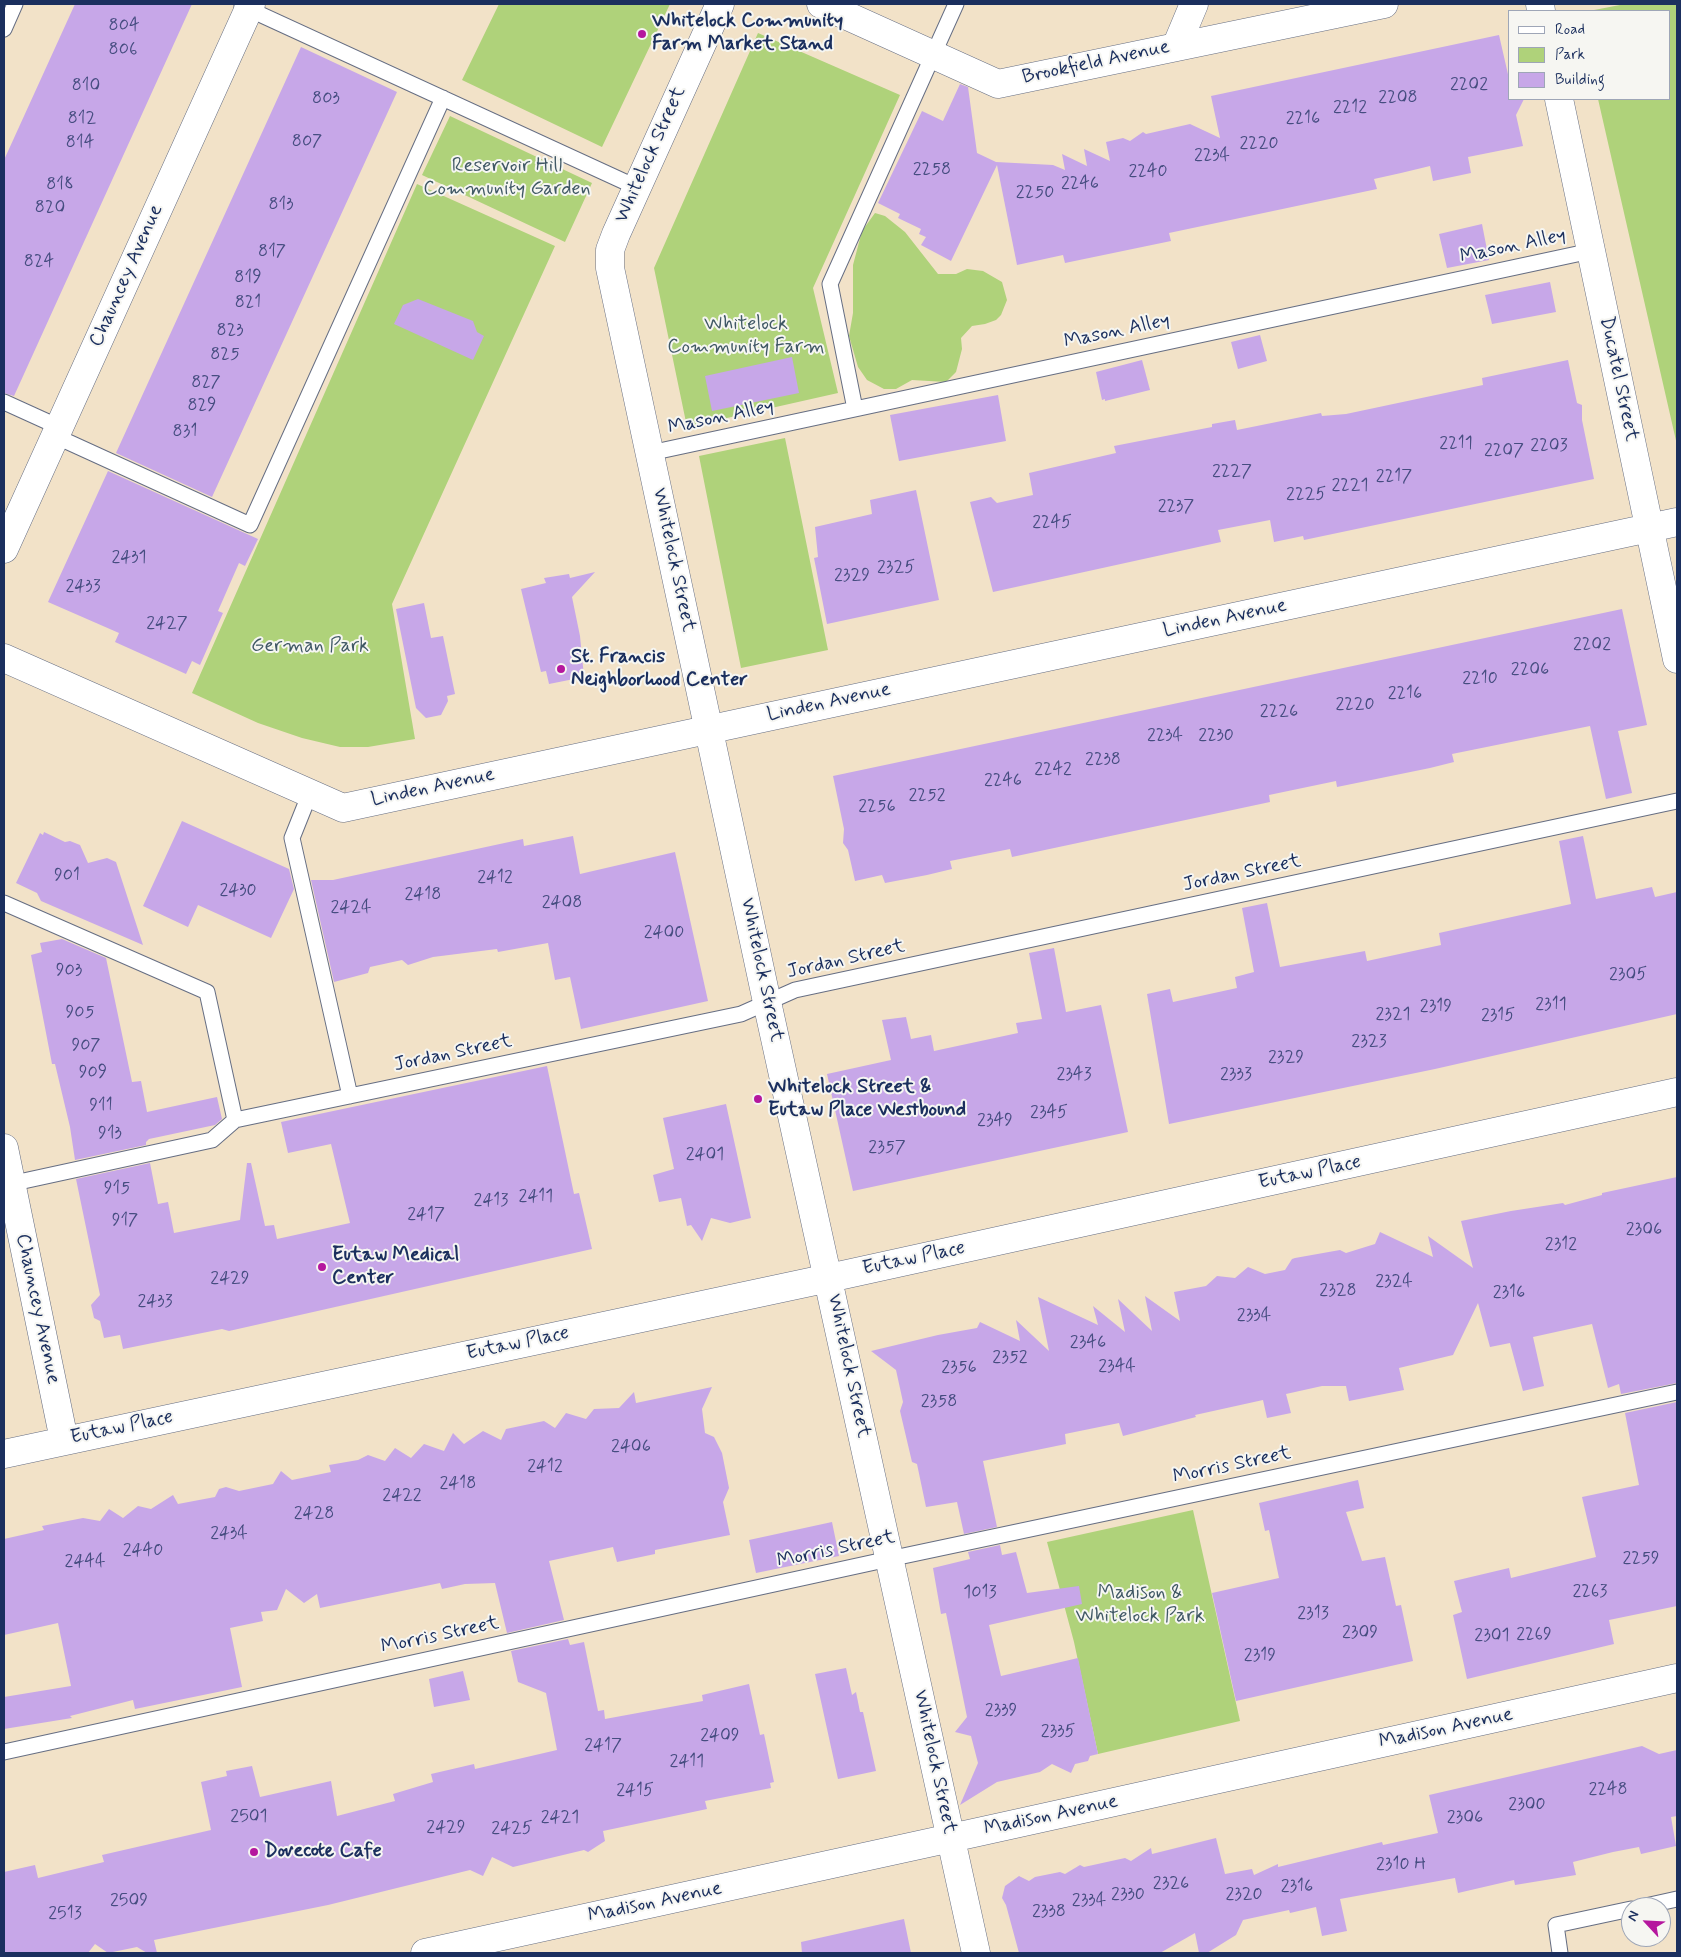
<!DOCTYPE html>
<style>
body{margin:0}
#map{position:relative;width:1681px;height:1957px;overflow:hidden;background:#f2e2c8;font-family:Mynerve,sans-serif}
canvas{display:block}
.frame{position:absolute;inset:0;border:5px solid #1b2f5e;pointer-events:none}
.legend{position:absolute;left:1508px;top:10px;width:162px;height:90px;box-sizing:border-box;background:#f6f6f2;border:1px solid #9ea6b7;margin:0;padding:6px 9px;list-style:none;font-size:15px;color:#1b2f5e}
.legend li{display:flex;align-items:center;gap:10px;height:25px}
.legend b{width:25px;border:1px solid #9ea6b7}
.north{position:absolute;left:1621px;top:1897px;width:50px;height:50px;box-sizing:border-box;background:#f6f6f2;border:1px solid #9ea6b7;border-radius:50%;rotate:295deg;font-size:14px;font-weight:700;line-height:20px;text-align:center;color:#1b2f5e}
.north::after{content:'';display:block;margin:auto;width:18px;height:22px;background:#b5179e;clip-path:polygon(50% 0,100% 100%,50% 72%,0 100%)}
</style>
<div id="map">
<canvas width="1681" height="1957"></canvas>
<div class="frame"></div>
<ul class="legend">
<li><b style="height:6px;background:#fff"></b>Road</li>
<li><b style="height:14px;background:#afd27a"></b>Park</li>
<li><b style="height:14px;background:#c7a7e8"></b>Building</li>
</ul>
<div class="north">N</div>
</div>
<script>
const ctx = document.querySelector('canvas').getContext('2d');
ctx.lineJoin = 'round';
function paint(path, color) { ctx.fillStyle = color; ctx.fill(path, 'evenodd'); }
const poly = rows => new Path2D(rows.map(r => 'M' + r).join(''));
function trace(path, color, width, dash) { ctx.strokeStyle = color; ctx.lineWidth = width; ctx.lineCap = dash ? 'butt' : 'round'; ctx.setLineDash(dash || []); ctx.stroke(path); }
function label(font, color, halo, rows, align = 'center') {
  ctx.font = font + ' Mynerve,sans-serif'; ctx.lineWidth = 4; ctx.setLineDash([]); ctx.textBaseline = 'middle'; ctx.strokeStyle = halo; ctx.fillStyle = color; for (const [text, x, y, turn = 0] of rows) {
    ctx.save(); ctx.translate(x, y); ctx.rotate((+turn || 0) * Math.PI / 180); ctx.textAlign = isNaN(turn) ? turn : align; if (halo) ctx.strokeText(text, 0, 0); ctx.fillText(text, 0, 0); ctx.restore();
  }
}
paint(poly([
 [499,4,670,4,602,147,462,80],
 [1625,4,1677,4,1677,445,1598,99,1670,99,1670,11,1589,11],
 [758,33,900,95,813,288,838,393,687,427,654,268],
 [450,116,592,183,565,242,422,175],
 [417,184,555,246,392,604,415,739,368,747,340,747,302,738,258,723,192,693],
 [875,213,885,216,905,232,938,274,956,274,967,269,983,271,1002,282,1007,300,1001,315,996,320,985,324,972,326,961,338,962,349,956,372,946,382,912,380,896,389,884,389,867,380,858,367,849,336,853,313,853,265,862,231],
 [785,438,828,650,741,668,699,456],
 [1193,1510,1240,1721,1098,1754,1074,1642,1047,1542]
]), '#afd27a');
paint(poly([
 [75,4,192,4,14,396,4,393,4,160],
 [1499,35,1510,83,1510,99,1524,99,1516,115,1523,146,1468,157,1471,173,1433,181,1430,166,1401,173,1374,179,1377,189,1169,233,1171,241,1065,263,1063,255,1017,265,997,165,951,261,921,245,926,237,919,234,921,229,898,218,900,214,878,203,922,111,943,121,960,84,968,87,977,153,996,162,1053,165,1065,170,1062,154,1087,166,1084,149,1110,161,1106,142,1123,138,1130,141,1143,132,1146,134,1190,124,1220,138,1211,96],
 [301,47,397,92,212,497,116,453],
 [1482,224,1489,260,1447,268,1439,234],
 [1550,282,1556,312,1492,324,1485,295],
 [418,299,473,321,477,332,484,336,473,360,394,324,403,305],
 [1260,335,1267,361,1238,369,1231,342],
 [792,357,799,393,712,411,705,376],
 [1142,360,1150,390,1105,401,1105,399,1102,400,1096,372],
 [1568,360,1577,403,1582,405,1582,420,1594,479,1304,540,1303,536,1274,542,1270,520,1218,530,1221,542,993,592,970,502,991,497,997,503,1033,495,1029,473,1116,453,1114,446,1212,427,1212,424,1235,420,1237,430,1321,413,1322,416,1346,414,1483,385,1482,378],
 [998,395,1006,441,899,461,890,415],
 [108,471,258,539,245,566,239,563,218,611,223,613,200,665,192,661,186,674,115,642,119,633,48,602],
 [916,490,939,600,827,624,814,558,818,557,815,527,872,514,870,500],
 [595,572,572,597,580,636,584,677,549,684,546,671,541,672,521,589,546,583,544,578,569,574,570,578],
 [424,603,431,638,443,636,455,694,447,696,448,701,441,715,426,718,416,708,396,609],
 [1622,609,1647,725,1618,731,1632,793,1606,799,1590,726,1452,754,1454,762,1430,768,1337,787,1336,781,1269,795,1270,802,1012,857,1010,849,950,861,952,869,927,875,885,883,882,875,855,881,848,850,843,843,844,829,833,776],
 [182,821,289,869,294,889,271,938,198,905,188,927,143,906],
 [44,832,65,842,70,841,80,845,88,863,107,858,116,862,143,945,41,901,37,893,16,883,40,833,43,835],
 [573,836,580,874,675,852,708,1001,581,1029,570,977,555,980,548,943,498,952,497,949,433,957,408,965,402,960,370,967,368,973,334,982,311,880,333,880,523,839,524,846],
 [1583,836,1596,899,1652,887,1655,897,1677,892,1677,1014,1435,1069,1169,1124,1147,994,1170,989,1173,1002,1237,988,1235,977,1254,972,1242,908,1267,903,1280,967,1365,951,1367,961,1441,945,1439,933,1571,904,1559,841],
 [62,939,106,958,132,1082,141,1081,147,1112,217,1097,222,1119,215,1125,149,1139,146,1142,146,1145,75,1160,70,1127,55,1064,52,1064,31,955,42,952,40,943],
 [1054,948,1066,1012,1101,1005,1128,1132,853,1191,827,1074,891,1060,882,1020,906,1017,911,1039,931,1035,934,1051,1018,1033,1016,1023,1042,1019,1029,953],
 [547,1066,574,1194,579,1193,592,1249,229,1331,222,1329,123,1349,120,1335,104,1338,100,1321,94,1318,91,1305,100,1295,76,1179,150,1163,158,1204,168,1202,174,1233,240,1220,247,1163,251,1163,265,1226,274,1225,277,1239,350,1223,331,1144,288,1153,281,1122],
 [726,1104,751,1218,730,1223,711,1218,702,1241,691,1225,687,1226,681,1198,659,1202,653,1175,674,1169,663,1118],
 [1677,1177,1677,1383,1621,1394,1619,1384,1608,1388,1592,1324,1533,1337,1544,1386,1523,1391,1510,1343,1490,1347,1478,1303,1453,1355,1399,1368,1404,1390,1349,1401,1346,1386,1322,1386,1286,1394,1291,1413,1267,1418,1263,1400,1195,1415,1196,1417,1123,1436,1119,1423,1065,1434,1066,1444,983,1461,997,1527,964,1534,957,1502,926,1507,917,1464,912,1462,900,1411,903,1402,896,1370,871,1351,938,1335,977,1328,980,1322,1020,1341,1016,1320,1049,1351,1038,1297,1098,1325,1093,1306,1125,1332,1118,1299,1152,1331,1145,1296,1180,1321,1174,1292,1206,1286,1217,1276,1235,1278,1248,1267,1265,1274,1285,1270,1292,1259,1295,1258,1340,1250,1346,1253,1375,1244,1380,1232,1433,1257,1428,1236,1473,1268,1461,1221,1511,1211,1563,1203,1565,1205,1602,1195,1602,1193],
 [712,1387,702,1409,705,1433,714,1437,722,1453,729,1488,723,1502,730,1535,655,1550,655,1554,617,1562,613,1547,549,1561,564,1620,507,1633,495,1583,465,1584,442,1589,440,1583,320,1608,317,1594,304,1603,286,1589,277,1610,261,1612,263,1621,230,1628,242,1687,135,1709,133,1700,70,1716,72,1718,4,1729,4,1697,71,1686,58,1623,4,1635,4,1539,44,1530,42,1526,83,1518,100,1521,109,1509,123,1518,138,1506,151,1509,173,1495,178,1504,215,1497,219,1489,226,1487,239,1491,273,1484,281,1471,292,1480,331,1472,329,1465,358,1460,368,1455,385,1461,395,1448,411,1458,424,1444,444,1451,453,1433,464,1444,483,1431,501,1440,506,1429,544,1421,555,1428,566,1413,586,1419,594,1409,619,1408,634,1392,636,1403],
 [1677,1402,1677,1606,1609,1620,1614,1644,1467,1679,1453,1615,1462,1612,1454,1581,1509,1568,1511,1578,1596,1557,1582,1497,1639,1485,1625,1413],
 [1358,1480,1364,1508,1346,1512,1362,1561,1385,1557,1396,1606,1401,1605,1413,1661,1236,1701,1212,1593,1279,1578,1269,1530,1265,1531,1259,1503],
 [832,1522,839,1556,756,1573,749,1540],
 [1000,1545,1002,1555,1016,1552,1027,1593,1079,1586,1082,1604,989,1625,1001,1676,1078,1658,1098,1754,1090,1756,1088,1761,1075,1764,1071,1773,1052,1764,1040,1772,997,1782,960,1805,978,1763,971,1736,955,1732,967,1717,946,1613,941,1614,933,1568,970,1559,968,1552],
 [568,1639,570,1645,584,1642,598,1711,604,1710,605,1719,703,1701,702,1695,749,1684,760,1735,764,1734,774,1782,770,1783,771,1788,705,1801,707,1809,603,1831,605,1841,588,1852,584,1850,513,1867,492,1857,483,1876,470,1870,328,1905,154,1940,157,1953,147,1953,137,1947,108,1953,95,1944,88,1953,4,1953,4,1872,35,1865,38,1878,104,1862,102,1855,211,1830,201,1782,227,1776,226,1771,252,1766,260,1797,331,1781,337,1816,395,1801,393,1794,433,1782,431,1774,474,1764,475,1769,557,1750,546,1693,518,1682,511,1651],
 [846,1668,852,1695,856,1692,860,1712,863,1712,876,1771,838,1779,815,1674],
 [463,1671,470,1700,434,1707,429,1679],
 [1642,1746,1659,1754,1677,1750,1677,1816,1671,1817,1676,1846,1641,1854,1639,1847,1613,1852,1573,1862,1576,1875,1515,1885,1514,1880,1458,1893,1455,1878,1340,1899,1347,1931,1322,1936,1316,1907,1290,1913,1289,1910,1243,1920,1236,1935,1207,1953,1199,1953,1195,1933,1160,1953,1019,1953,1006,1905,1002,1898,1005,1886,1019,1876,1029,1881,1035,1877,1060,1872,1065,1874,1080,1865,1084,1867,1125,1858,1131,1861,1151,1848,1152,1854,1216,1838,1225,1874,1252,1869,1254,1875,1278,1864,1278,1867,1382,1842,1383,1845,1438,1833,1429,1795],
 [904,1919,911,1953,802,1953,801,1942]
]), '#c7a7e8');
const service = poly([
 [242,6,636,187],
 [4,29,15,4],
 [4,402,59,427],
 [855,409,830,284,956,4],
 [55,436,250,525,443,98],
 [650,453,1591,251],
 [310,793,292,838,350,1096],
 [4,903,207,992,235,1120],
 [5,1185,212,1140,235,1120,741,1014,795,990,1677,801],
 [4,1752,889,1559,1677,1392],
 [1641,1907,1677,1899],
 [1560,1953,1556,1925,1631,1909]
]);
const minor = poly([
 [821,4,998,84,1384,4],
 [1540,4,1541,11],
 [1176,47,1194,4],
 [1559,99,1677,659],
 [4,549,251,4],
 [4,658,343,808,1677,522],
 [4,1148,64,1440],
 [4,1454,829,1278],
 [425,1953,951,1838]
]);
const tertiary = poly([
 [720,4,616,234,610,250,610,268,767,1002,976,1953],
 [829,1278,1677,1092],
 [951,1838,1677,1678]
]);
trace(service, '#666e83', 17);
trace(minor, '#666e83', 29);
trace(tertiary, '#666e83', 29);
trace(service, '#fff', 15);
trace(minor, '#fff', 28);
trace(tertiary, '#fff', 28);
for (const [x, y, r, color] of [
 [642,34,5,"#b5179e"],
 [561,669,5,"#b5179e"],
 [758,1099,5,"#b5179e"],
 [322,1267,5,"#b5179e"],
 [254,1852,5,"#b5179e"]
]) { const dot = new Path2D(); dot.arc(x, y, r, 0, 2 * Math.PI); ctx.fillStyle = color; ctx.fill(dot); trace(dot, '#f6f6f2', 2); }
label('18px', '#464d80', null, [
 ["804",124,26],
 ["806",123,50],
 ["2202",1469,85],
 ["810",86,86],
 ["2208",1398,98],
 ["803",326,99],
 ["2212",1350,108],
 ["812",82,119],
 ["2216",1303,119],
 ["807",307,142],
 ["814",80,143],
 ["2220",1259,144],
 ["2234",1212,156],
 ["2258",932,170],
 ["2240",1148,172],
 ["2246",1080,184],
 ["818",60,185],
 ["2250",1035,193],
 ["813",281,205],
 ["820",50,208],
 ["817",272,252],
 ["824",39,262],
 ["819",248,278],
 ["821",248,303],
 ["823",230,331],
 ["825",225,355],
 ["827",206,383],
 ["829",202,406],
 ["831",185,432],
 ["2211",1456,444],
 ["2203",1549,446],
 ["2207",1504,451],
 ["2227",1232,472],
 ["2217",1394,477],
 ["2221",1350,486],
 ["2225",1306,495],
 ["2237",1176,507],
 ["2245",1052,523],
 ["2431",129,558],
 ["2325",896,568],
 ["2329",852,576],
 ["2433",83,587],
 ["2427",167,624],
 ["2202",1592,645],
 ["2206",1530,670],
 ["2210",1480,679],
 ["2216",1405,694],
 ["2220",1355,705],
 ["2226",1279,712],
 ["2234",1165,736],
 ["2230",1216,736],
 ["2238",1103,760],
 ["2242",1053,770],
 ["2246",1003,781],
 ["2252",927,796],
 ["2256",877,807],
 ["901",67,876],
 ["2412",495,878],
 ["2430",238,891],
 ["2418",423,895],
 ["2408",562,903],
 ["2424",351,908],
 ["2400",664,933],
 ["903",69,971],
 ["2305",1628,975],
 ["2311",1551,1005],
 ["2319",1436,1007],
 ["905",80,1013],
 ["2321",1393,1015],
 ["2315",1498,1016],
 ["2323",1369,1042],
 ["907",86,1046],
 ["2329",1286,1058],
 ["909",93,1073],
 ["2343",1074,1075],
 ["2333",1236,1075],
 ["911",101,1106],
 ["2345",1049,1113],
 ["2349",995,1121],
 ["913",110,1134],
 ["2357",887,1148],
 ["2401",705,1155],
 ["915",117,1189],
 ["2411",536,1197],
 ["2413",491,1201],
 ["2417",426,1215],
 ["917",125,1221],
 ["2306",1644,1230],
 ["2312",1561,1245],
 ["2429",230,1279],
 ["2324",1394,1282],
 ["2328",1338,1291],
 ["2316",1509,1293],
 ["2433",155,1302],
 ["2334",1254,1316],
 ["2346",1088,1343],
 ["2352",1010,1358],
 ["2344",1117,1367],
 ["2356",959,1368],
 ["2358",939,1402],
 ["2406",631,1447],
 ["2412",545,1467],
 ["2418",458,1484],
 ["2422",402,1496],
 ["2428",314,1514],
 ["2434",229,1534],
 ["2440",143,1551],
 ["2259",1641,1559],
 ["2444",85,1562],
 ["2263",1590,1592],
 ["1013",980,1593],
 ["2313",1313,1614],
 ["2309",1360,1633],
 ["2269",1534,1635],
 ["2301",1492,1636],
 ["2319",1260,1656],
 ["2339",1001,1711],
 ["2335",1058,1732],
 ["2409",720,1736],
 ["2417",603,1746],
 ["2411",687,1762],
 ["2248",1608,1790],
 ["2415",635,1791],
 ["2300",1527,1805],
 ["2501",249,1817],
 ["2421",560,1818],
 ["2306",1465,1818],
 ["2429",446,1828],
 ["2425",512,1829],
 ["2310 H",1401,1865],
 ["2326",1171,1884],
 ["2316",1297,1887],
 ["2330",1128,1895],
 ["2320",1244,1895],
 ["2509",129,1901],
 ["2334",1089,1901],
 ["2338",1049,1912],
 ["2513",65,1914]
]);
label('bold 20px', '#1b2f5e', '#f6f6f2', [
 ["Whitelock Community",652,22],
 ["Farm Market Stand",652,45],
 ["St. Francis",571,658],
 ["Neighborhood Center",571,681],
 ["Whitelock Street &",768,1088],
 ["Eutaw Place Westbound",768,1111],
 ["Eutaw Medical",332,1256],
 ["Center",332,1279],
 ["Dovecote Cafe",264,1852]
], 'left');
label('20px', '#1b2f5e', '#f6f6f2', [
 ["Brookfield Avenue",1096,63,-12],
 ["Whitelock Street",651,155,-66],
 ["Mason Alley",1513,247,-12],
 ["Chauncey Avenue",127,276,-66],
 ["Mason Alley",1117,332,-12],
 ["Ducatel Street",1618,379,78],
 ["Mason Alley",721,418,-12],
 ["Whitelock Street",673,560,78],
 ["Linden Avenue",1225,619,-12],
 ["Linden Avenue",829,703,-12],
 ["Linden Avenue",433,788,-12],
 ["Jordan Street",1242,874,-12],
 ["Jordan Street",846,960,-13],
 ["Whitelock Street",761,970,78],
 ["Jordan Street",453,1054,-12],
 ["Eutaw Place",1310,1173,-12],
 ["Eutaw Place",914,1259,-12],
 ["Chauncey Avenue",37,1309,78],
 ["Eutaw Place",518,1344,-12],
 ["Whitelock Street",848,1366,78],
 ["Eutaw Place",122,1428,-12],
 ["Morris Street",1232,1466,-12],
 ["Morris Street",836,1550,-12],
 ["Morris Street",440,1636,-12],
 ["Madison Avenue",1446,1729,-12],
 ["Whitelock Street",934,1762,78],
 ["Madison Avenue",1051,1816,-12],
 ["Madison Avenue",655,1903,-12]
]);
label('20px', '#405865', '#f6f6f2', [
 ["Reservoir Hill",507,167],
 ["Community Garden",507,190],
 ["Whitelock",746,325],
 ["Community Farm",746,348],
 ["German Park",310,647],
 ["Madison &",1140,1594],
 ["Whitelock Park",1140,1617]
]);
</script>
